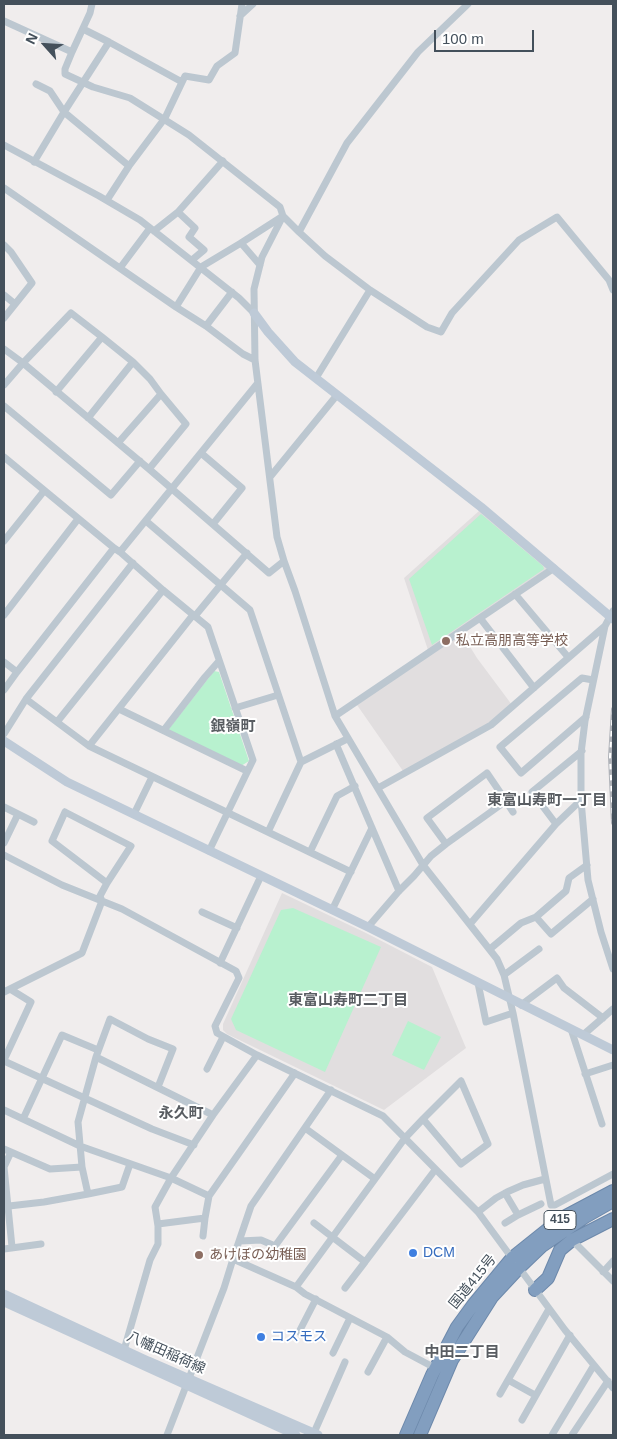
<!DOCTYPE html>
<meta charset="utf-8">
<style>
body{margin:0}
#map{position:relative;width:617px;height:1439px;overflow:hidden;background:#f0eded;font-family:Arial,sans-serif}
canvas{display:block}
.frame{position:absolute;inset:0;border:5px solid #44505b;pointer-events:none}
.north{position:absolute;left:20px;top:20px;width:50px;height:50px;-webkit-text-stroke:4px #fff;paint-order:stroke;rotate:296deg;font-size:14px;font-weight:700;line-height:20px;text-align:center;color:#44505b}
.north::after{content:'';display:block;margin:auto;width:18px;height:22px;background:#44505b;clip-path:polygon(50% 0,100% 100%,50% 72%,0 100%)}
.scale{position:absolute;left:434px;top:30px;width:100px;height:22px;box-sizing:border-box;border:2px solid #44505b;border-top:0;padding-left:6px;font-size:15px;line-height:18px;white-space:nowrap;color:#44505b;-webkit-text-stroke:4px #fff;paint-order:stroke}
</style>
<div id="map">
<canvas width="617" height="1439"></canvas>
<div class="frame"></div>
<div class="north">N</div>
<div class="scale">100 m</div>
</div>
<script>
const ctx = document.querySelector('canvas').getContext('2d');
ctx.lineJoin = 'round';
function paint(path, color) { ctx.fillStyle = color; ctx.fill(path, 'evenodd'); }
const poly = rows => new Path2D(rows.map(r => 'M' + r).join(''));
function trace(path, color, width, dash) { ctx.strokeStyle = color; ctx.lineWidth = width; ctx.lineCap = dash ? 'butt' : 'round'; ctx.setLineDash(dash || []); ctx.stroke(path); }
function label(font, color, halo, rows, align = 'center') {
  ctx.font = font + ' Arial,"Noto Sans JP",sans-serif'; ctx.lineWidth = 4; ctx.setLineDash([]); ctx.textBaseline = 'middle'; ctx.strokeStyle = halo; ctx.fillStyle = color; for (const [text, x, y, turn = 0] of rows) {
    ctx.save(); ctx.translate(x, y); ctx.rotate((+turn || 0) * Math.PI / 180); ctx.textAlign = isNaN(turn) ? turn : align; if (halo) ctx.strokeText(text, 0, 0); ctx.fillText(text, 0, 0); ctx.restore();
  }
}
paint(poly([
 [479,511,548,568,459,629,477,658,512,705,483,727,403,771,357,705,429,653,404,578],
 [282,893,366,933,432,967,466,1048,384,1110,227,1034,223,1030,223,1024]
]), '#e1dedf');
paint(poly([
 [481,514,543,566,544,569,432,645,409,579],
 [214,671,219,672,249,761,241,766,168,730],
 [293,908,381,947,325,1072,236,1030,231,1019,281,910],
 [408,1021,441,1037,424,1070,392,1055]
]), '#b8f1cf');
const highway = poly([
 [535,1290,548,1278,560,1250,572,1240,613,1219],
 [406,1435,432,1375,457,1327,473,1305,512,1258,562,1218,613,1191],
 [420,1435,452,1360,492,1297,519,1268,542,1246,585,1217,613,1201]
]);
trace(highway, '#6d89ab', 14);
trace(poly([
 [240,16,253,4],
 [4,21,72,52,65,69,65,74,93,87,130,98,189,135,280,207,283,216,299,232,347,143,418,52,468,4],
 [109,42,182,82],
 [72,52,90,13,92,4],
 [36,84,50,91,64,112,129,166,107,200],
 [4,145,99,196,140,220,239,298,254,313],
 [34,162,64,112,109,42,83,29],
 [129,166,165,118,185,76,209,80,217,66,235,53,242,4],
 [4,188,176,307,206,326,243,354,255,360],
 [178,212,223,161],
 [283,216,262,257,254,289,255,360,277,537,284,561,295,591,335,716,423,865,497,959,504,975,513,1013,551,1205,555,1205,613,1174],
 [154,231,178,212,195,228,189,237,204,250,192,260],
 [299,232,325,256,370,290,316,378],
 [241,243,283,216],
 [4,245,11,252,32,283,4,318],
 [120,268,150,228],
 [370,290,427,327,441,332,452,313,519,240,557,217,609,280,613,290],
 [4,295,15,304],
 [176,307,201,267,241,243,260,265],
 [206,326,232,292],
 [4,349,23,363,71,313,102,337,56,392],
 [4,385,23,363,149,469,269,573,284,561],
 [4,406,111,495,140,461],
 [88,418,133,362,102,337],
 [118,443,161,394,150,379,133,362],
 [201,453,242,488,213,524],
 [4,457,114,548,120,552,163,590,208,627,253,760,209,851],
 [149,469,186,424,161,394],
 [270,477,337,395],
 [146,521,250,610,301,762],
 [4,541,44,491],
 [120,552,257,384],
 [515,594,568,657],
 [4,615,78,519],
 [195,616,247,553],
 [480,618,534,688],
 [605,626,585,721,581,753,581,800,588,880,601,932,613,969],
 [4,662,17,672,4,690],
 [17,672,114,548],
 [26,699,89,746,351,872],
 [235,708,278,695],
 [119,709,247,771],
 [335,716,554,568],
 [586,717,521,773,500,747,582,678,593,680],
 [57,722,163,590],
 [164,730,205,677,219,661],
 [4,734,26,699,133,563],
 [336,744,399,891],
 [89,746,193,615],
 [378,788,491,725,605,626,613,611],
 [506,801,513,812],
 [4,807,34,822],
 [65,812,131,846,107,883,52,841,65,812],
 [134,814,152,777],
 [556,824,532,792,582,751],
 [268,832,301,762,347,739],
 [4,843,18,814],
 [310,852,337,796,355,786],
 [4,855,62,885,122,909,236,971,239,978,215,1026,217,1033,257,1055,383,1116,478,1212,565,1330,613,1388],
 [332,910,372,828],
 [202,912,237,928],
 [536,917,551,934,593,899],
 [470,924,556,824,581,800],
 [368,927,399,891,414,876,431,856,446,844,506,801,487,773,427,818,446,844],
 [490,949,521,923,536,917,566,891,569,878,587,865],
 [220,963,261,876],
 [504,975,539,949],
 [478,983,486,1022,513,1013],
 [4,992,82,953,102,901,100,896,107,883],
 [521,1005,557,978,564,988,603,1018],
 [571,1029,602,1124],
 [583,1035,613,1009],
 [96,1057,213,1115],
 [4,1060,31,1002,10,989],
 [4,1061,152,1129,194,1145],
 [207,1069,223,1037],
 [585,1074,613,1065],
 [461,1081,488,1144,461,1164,423,1119,461,1081],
 [4,1110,80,1146,171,1178,209,1196,295,1073],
 [23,1119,62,1035,98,1050],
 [305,1128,342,1155],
 [4,1149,50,1169,82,1167,78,1122,96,1057,110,1019,148,1039,173,1049,158,1087],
 [11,1152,4,1167,12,1247],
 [505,1193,518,1215,505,1223],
 [88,1194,122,1187,130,1164],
 [9,1206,44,1202,88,1194,82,1167],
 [478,1212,496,1198,507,1192,523,1185,545,1179],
 [518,1215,541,1204],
 [205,1218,209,1196],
 [314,1223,365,1262,345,1288],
 [158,1224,205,1218,203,1236],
 [572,1240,613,1281],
 [240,1241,261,1240,275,1246,342,1155,375,1179],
 [4,1249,41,1244],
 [233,1259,251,1206,331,1090],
 [365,1262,435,1170],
 [603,1272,613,1261],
 [296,1287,405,1138,423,1119],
 [299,1332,316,1299],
 [124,1350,150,1260,158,1244,158,1226,155,1207,171,1178,213,1115,257,1055],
 [333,1353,350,1318],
 [368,1372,387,1337],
 [508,1380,549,1309],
 [500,1394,508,1380,535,1395],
 [522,1420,570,1335],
 [167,1435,224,1288,233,1259,296,1287,305,1294,387,1337,405,1352,435,1368],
 [313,1435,345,1362],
 [552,1435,594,1365],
 [572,1435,608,1381]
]), '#bcc7d0', 7);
trace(poly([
 [254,313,268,332,295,362,481,507,613,619],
 [4,741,67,782,368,927,613,1050],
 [4,1294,148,1361,318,1435],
 [4,1302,296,1435]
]), '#becad7', 9);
trace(highway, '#829ebf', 12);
const rail = poly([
 [613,709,610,757,613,823]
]);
trace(rail, '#afb2b8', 4);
trace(rail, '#fff', 2, [5.5]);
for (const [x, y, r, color] of [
 [446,641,5,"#8d6e63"],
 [413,1253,5,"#3f7fe0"],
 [199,1255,5,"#8d6e63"],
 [261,1337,5,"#3f7fe0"]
]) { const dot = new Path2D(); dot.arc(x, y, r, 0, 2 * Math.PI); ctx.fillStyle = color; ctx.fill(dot); trace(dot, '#fff', 2); }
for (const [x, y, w] of [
 [560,1220,32]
]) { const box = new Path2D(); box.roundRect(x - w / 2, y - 9.5, w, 19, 4); ctx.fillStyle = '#fff'; ctx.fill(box); trace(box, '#44505b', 1); }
label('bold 12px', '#44505b', null, [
 ["415",560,1220]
]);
label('14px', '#785e54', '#fff', [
 ["私立高朋高等学校",456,641],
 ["あけぼの幼稚園",209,1255]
], 'left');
label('14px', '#366cbe', '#fff', [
 ["DCM",423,1253],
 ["コスモス",271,1337]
], 'left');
label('14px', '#44505b', '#fff', [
 ["国道415号",473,1282,-51],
 ["八幡田稲荷線",166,1353,24]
]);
label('bold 15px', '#595d62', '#fff', [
 ["銀嶺町",233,727],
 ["東富山寿町一丁目",547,801],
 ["東富山寿町二丁目",348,1001],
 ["永久町",181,1114],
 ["中田二丁目",462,1353]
]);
</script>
